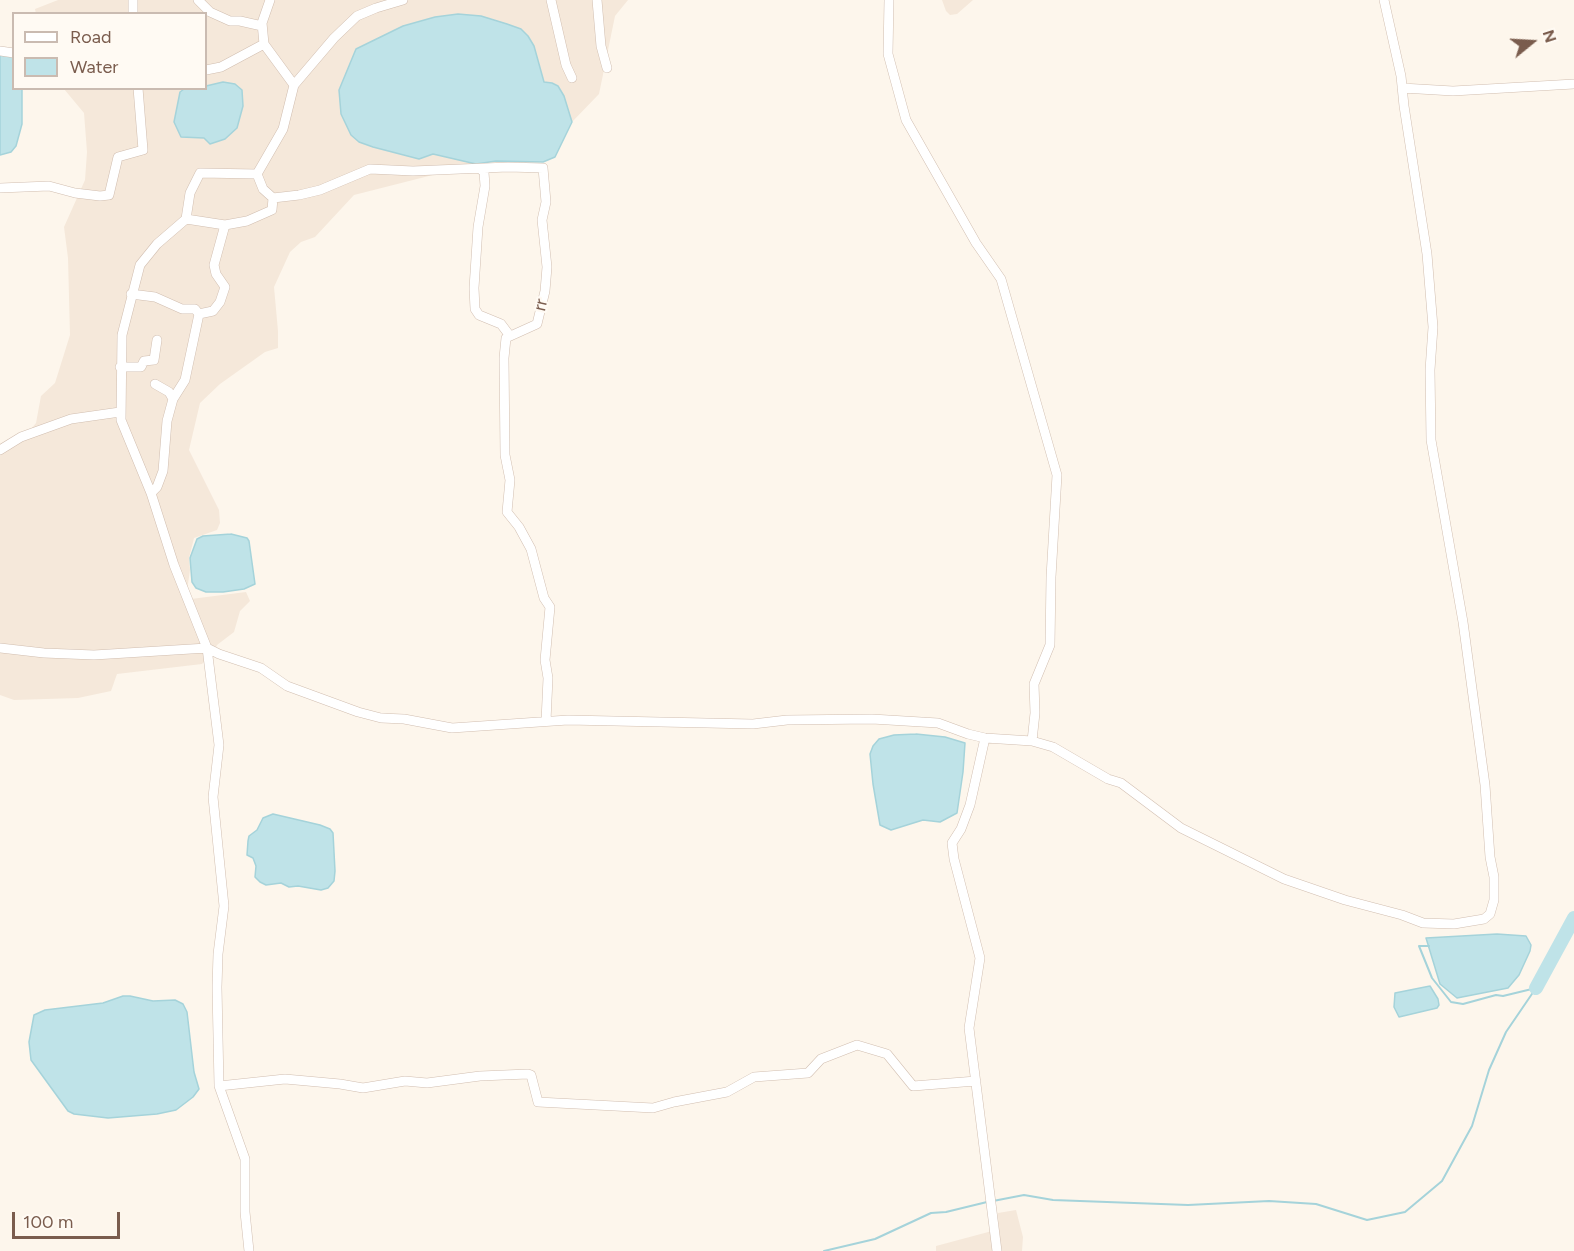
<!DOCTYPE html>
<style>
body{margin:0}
#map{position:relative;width:1574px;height:1251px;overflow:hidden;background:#fdf6ec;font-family:Figtree,sans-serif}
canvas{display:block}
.legend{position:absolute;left:12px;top:12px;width:195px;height:78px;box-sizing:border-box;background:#fffaf3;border:2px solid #cabbb1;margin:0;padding:8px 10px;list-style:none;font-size:18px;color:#7a5c4d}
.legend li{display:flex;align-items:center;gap:12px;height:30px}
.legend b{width:30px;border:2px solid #cabbb1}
.north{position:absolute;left:1502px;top:12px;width:60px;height:60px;-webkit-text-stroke:4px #fffaf3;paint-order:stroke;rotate:72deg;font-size:16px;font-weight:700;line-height:24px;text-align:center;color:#7a5c4d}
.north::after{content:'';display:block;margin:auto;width:21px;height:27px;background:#7a5c4d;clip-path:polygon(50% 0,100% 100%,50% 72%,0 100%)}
.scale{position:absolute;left:12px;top:1212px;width:108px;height:27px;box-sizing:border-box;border:3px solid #7a5c4d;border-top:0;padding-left:8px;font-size:18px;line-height:21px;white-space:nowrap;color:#7a5c4d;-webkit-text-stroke:4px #fffaf3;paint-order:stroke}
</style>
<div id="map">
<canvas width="1574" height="1251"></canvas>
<ul class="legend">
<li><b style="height:8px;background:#fff"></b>Road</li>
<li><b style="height:16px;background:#bfe3e8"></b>Water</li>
</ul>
<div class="north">N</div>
<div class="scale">100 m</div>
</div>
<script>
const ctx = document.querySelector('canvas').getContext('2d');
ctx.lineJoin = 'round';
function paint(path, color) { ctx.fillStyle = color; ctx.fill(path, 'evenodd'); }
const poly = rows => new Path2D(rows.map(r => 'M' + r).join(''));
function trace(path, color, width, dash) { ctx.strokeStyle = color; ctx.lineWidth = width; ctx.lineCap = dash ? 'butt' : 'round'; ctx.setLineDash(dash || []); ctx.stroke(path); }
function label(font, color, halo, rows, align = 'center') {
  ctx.font = font + ' Figtree,sans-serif'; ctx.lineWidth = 4.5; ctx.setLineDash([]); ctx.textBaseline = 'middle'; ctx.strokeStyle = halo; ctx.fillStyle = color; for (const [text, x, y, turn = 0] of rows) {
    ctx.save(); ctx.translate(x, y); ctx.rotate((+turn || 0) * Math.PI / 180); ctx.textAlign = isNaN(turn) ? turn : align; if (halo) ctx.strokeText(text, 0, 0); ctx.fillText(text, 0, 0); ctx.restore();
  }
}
paint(poly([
 [58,0,628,0,615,16,599,94,572,122,564,96,552,83,544,83,534,46,528,36,521,29,507,24,481,16,403,26,356,49,339,90,359,142,419,159,433,154,476,164,354,195,315,237,301,242,290,252,274,287,278,331,278,348,265,352,220,384,200,403,189,450,219,510,220,523,217,530,194,538,189,558,190,570,187,591,191,599,246,592,250,601,240,611,234,632,217,645,215,650,202,664,117,674,111,691,78,698,14,700,0,695,0,444,26,435,36,423,41,396,55,383,70,335,68,258,64,227,85,180,87,152,84,113,64,89,206,88,206,14,36,14,35,9],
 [942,0,973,0,957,14,950,15,946,11],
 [1016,1210,1023,1237,1022,1251,999,1251,998,1213],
 [992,1231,996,1251,936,1251,936,1246]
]), '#f5e8da');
const water = poly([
 [458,14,481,16,507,24,521,29,528,36,534,46,544,82,552,83,558,86,564,96,572,122,555,157,543,162,496,161,476,164,433,154,419,159,373,147,359,142,351,135,341,114,339,90,356,49,403,26,435,17,458,14],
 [0,54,13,56,14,88,22,89,22,124,16,146,11,152,0,155,0,54],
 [223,82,235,84,242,90,243,106,237,128,225,139,210,144,204,138,181,137,174,122,180,92,184,89,206,88,206,86,223,82],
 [231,534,247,538,249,541,255,584,244,589,223,592,206,592,196,588,192,582,190,558,197,539,203,536,231,534],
 [916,734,945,737,965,743,963,772,957,813,940,822,923,820,891,830,880,825,873,784,870,754,873,746,879,739,894,735,916,734],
 [273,814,320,825,330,829,333,833,335,871,334,881,328,888,321,890,298,886,289,887,281,883,266,885,260,882,255,877,256,866,253,858,247,855,248,841,249,836,257,830,263,818,273,814],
 [1497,934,1526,936,1531,945,1530,951,1519,975,1508,988,1457,998,1440,984,1426,938,1497,934],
 [1430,986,1438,999,1439,1005,1437,1008,1399,1017,1394,1007,1395,993,1430,986],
 [123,996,130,996,153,1001,175,1000,183,1004,187,1012,194,1072,199,1089,193,1097,176,1110,157,1114,108,1118,74,1114,68,1111,31,1060,29,1042,34,1015,45,1010,103,1003,123,996]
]);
paint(water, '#bfe3e8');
trace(water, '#a5d3da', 1.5);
trace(poly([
 [1429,946,1419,946,1432,978,1451,1002,1463,1004,1496,995,1503,996,1536,988],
 [993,1201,1024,1195,1053,1200,1188,1205,1269,1201,1316,1204,1367,1220,1405,1212,1442,1181,1472,1126,1489,1070,1506,1032,1536,988],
 [824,1251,875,1239,931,1213,946,1212,987,1202]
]), '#a5d3da', 2);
trace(poly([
 [1536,988,1574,918]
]), '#bfe3e8', 14);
const minor = poly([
 [198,0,210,12,230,21,240,21,262,26],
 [270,0,262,23,264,44,294,85],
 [551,0,566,65,572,78],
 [597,0,601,46,607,68],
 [889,0,888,54,906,120,976,243,1001,279,1057,475,1051,577,1050,645,1034,684,1035,713,1032,741],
 [133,14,133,0],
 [0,51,14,53],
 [206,70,221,67,264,44],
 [1402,88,1453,91,1574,84],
 [480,169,484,172,485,186,478,227,474,288,475,309,479,315,501,324,510,336],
 [257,174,263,189,273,198,299,195,320,190,370,169,413,171,508,167,543,168,546,202,542,220,547,267,545,291,537,324,506,338,504,358,505,455,510,480,507,512,519,527,531,549,544,598,550,607,545,660,548,678,546,721],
 [0,188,49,186,75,193,100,196,109,195,118,157,143,150,138,88],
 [186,219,225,225,247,221,272,210,273,198],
 [131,294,155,297,182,309,195,309,199,314],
 [120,367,141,367,144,361,154,360,157,340],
 [155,384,169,392,173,399,185,380,199,314,213,311,220,302,225,287,216,274,214,265,225,225],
 [0,450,21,437,71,419,120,412],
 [151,493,157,487,163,471,167,421,173,399],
 [0,648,44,653,94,655,207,648,219,654,261,668,287,686,358,712,381,718,404,719,452,728,568,720,753,724,787,720,872,719,938,723,968,734,985,738,1032,741,1053,747,1108,779,1121,783,1181,828,1284,879,1345,900,1402,915,1423,923,1454,924,1484,919,1490,914,1494,900,1494,877,1490,857,1485,785,1463,622,1431,440,1430,370,1433,327,1427,254,1404,106,1401,76,1384,0],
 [985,738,970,805,961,829,952,843,954,859,980,958,969,1028,997,1251],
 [219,1086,285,1079,340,1084,363,1088,405,1081,427,1083,480,1076,528,1074,531,1075,538,1102,653,1108,674,1102,727,1092,754,1077,808,1073,821,1059,857,1045,887,1054,913,1086,976,1081],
 [249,1251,245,1212,245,1159,219,1086,217,987,218,954,224,906,213,797,219,745,207,648,174,565,151,493,121,420,122,335,140,265,157,244,186,219,190,193,200,173,257,174,283,129,294,85,334,38,357,16,376,8,403,0]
]);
trace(minor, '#d1beb0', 10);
trace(minor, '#fff', 9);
label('18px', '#7a5c4d', '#fffaf3', [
 ["rr",541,305,-77]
]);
</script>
